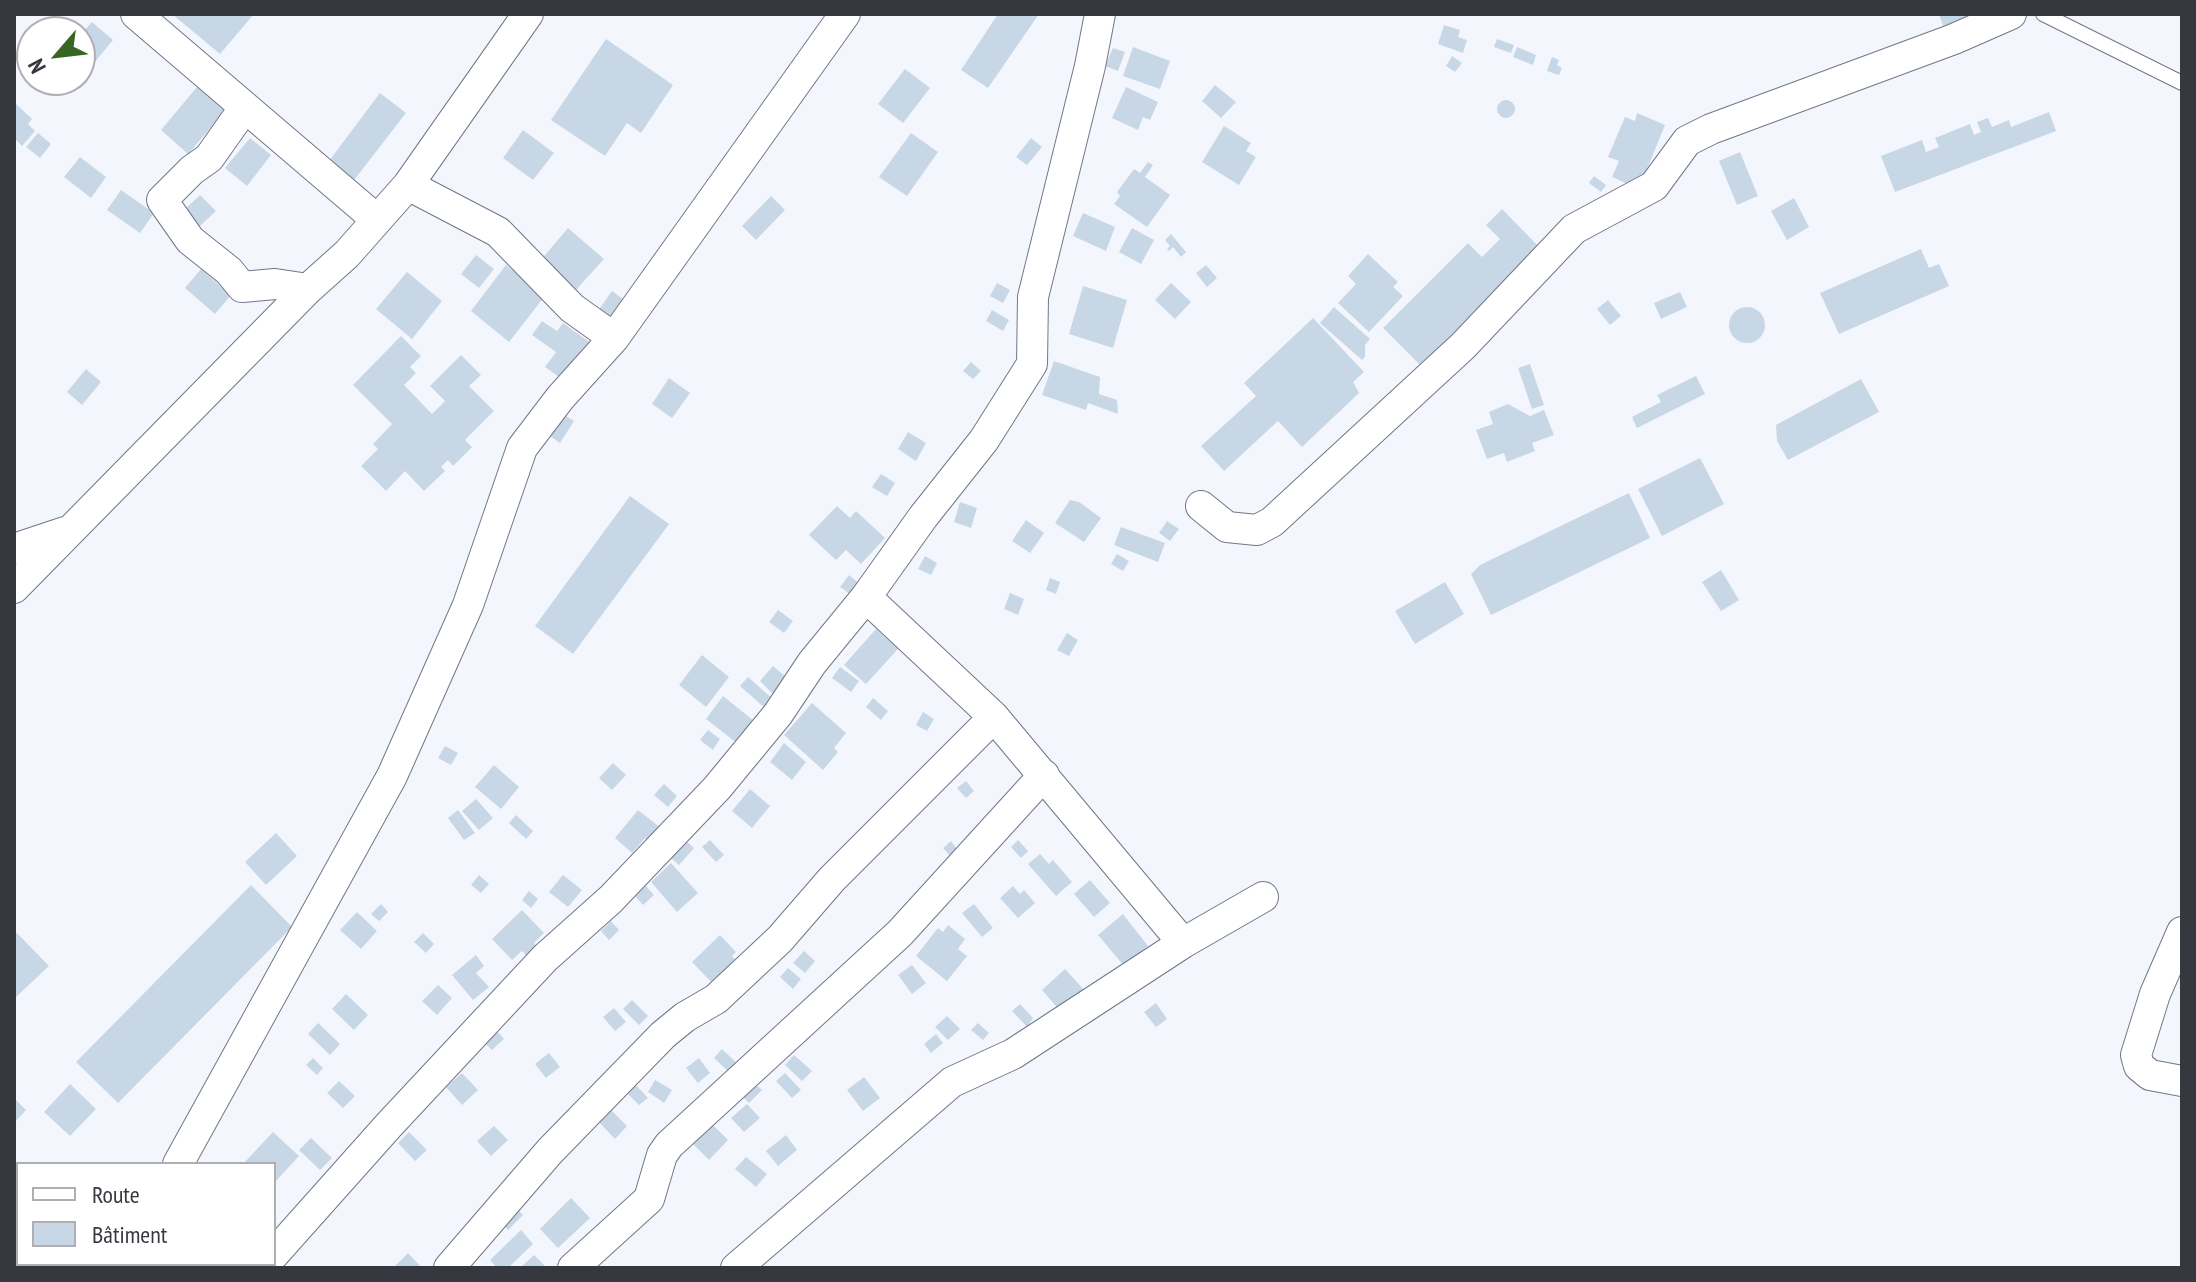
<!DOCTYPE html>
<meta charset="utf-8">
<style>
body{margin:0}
#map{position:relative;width:2196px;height:1282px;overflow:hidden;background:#f4f6fe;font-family:"PT Sans Narrow",sans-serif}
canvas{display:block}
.frame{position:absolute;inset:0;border:16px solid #363840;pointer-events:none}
.legend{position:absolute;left:16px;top:1162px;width:260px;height:104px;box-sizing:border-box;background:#fff;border:2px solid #afafb3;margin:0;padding:10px 14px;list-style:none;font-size:24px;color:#363840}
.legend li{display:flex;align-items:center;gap:16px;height:40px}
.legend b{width:40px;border:2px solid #afafb3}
.north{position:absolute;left:16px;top:16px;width:80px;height:80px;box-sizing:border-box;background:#fff;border:2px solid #afafb3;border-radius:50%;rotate:242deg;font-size:22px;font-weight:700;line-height:32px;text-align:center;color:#363840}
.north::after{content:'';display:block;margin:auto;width:28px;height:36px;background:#396523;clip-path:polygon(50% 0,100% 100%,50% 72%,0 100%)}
</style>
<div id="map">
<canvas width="2196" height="1282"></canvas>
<div class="frame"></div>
<ul class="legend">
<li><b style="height:10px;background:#fff"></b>Route</li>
<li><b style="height:22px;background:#c7d7e5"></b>Bâtiment</li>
</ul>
<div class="north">N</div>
</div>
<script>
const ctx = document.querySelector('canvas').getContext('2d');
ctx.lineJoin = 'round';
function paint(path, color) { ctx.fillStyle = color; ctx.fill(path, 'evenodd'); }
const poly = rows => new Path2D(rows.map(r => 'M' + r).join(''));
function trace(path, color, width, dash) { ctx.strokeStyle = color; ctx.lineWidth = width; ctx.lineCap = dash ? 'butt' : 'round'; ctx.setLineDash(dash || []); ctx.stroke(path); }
paint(poly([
 [172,14,254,14,220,54],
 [998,14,1039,14,988,88,961,70],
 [1939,14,1980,14,1944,29],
 [63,17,82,33,92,22,113,40,80,80,80,32,50,32],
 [1444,25,1460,30,1458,37,1467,40,1463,53,1438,44],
 [606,39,673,85,641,133,627,123,605,156,551,120],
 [1497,39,1514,45,1511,53,1494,47],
 [1133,47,1170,61,1160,89,1123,76],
 [1517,47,1536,55,1533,65,1513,57],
 [1113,48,1125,52,1118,71,1105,66],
 [1452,56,1462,63,1455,72,1446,66],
 [1552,57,1559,60,1557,65,1562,68,1559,75,1547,71],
 [905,69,930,88,903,123,878,104],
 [1215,85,1236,102,1221,118,1202,101],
 [197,87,225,111,188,154,161,130],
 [1126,87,1158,102,1150,120,1143,117,1138,130,1112,118],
 [380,93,406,113,351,184,326,165],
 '1497 109a9 9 0 1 1 18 0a9 9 0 1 1-18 0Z',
 [14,102,32,119,28,124,35,131,22,146,14,138],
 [2049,112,2056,131,1895,192,1881,156,1922,140,1926,152,1939,147,1935,138,1970,124,1974,135,1981,132,1977,122,1988,118,1992,127,2009,120,2011,127],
 [1637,113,1665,125,1639,189,1612,177,1619,161,1608,157,1625,117,1635,121],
 [1224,126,1251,143,1246,151,1256,157,1239,185,1202,162],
 [523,130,554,153,533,180,503,158],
 [38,133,51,144,40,158,26,147],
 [911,133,938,152,907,196,879,177],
 [250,138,271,155,247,186,225,168],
 [1031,138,1042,147,1027,165,1016,157],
 [1740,152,1758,196,1737,205,1719,161],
 [80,157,106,177,91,198,64,177],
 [1148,162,1153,165,1145,177,1170,195,1147,227,1114,204,1120,196,1117,192,1134,169,1140,173],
 [1594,176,1606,185,1601,192,1589,183],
 [121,190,154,213,140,233,107,210],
 [200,195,216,211,200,226,184,210],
 [771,196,785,210,756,240,742,226],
 [1794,198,1809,227,1787,240,1771,211],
 [1502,209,1543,251,1424,369,1383,328,1468,243,1482,257,1500,239,1486,225],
 [1083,213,1115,227,1106,251,1073,236],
 [568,228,604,259,575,291,540,261],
 [1132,228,1154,240,1141,264,1119,252],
 [1171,234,1186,252,1181,257,1173,247,1169,251,1167,249,1170,246,1165,240],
 [1921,249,1929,268,1939,264,1949,286,1839,334,1820,293],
 [1368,254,1398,282,1393,287,1403,296,1369,332,1338,303,1356,284,1348,276],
 [476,255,494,269,479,288,461,274],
 [506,265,545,296,509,342,471,311],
 [1206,265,1217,278,1207,287,1196,273],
 [201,269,231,295,215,314,185,288],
 [407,272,442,301,412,339,376,309],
 [997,283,1010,290,1003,303,990,296],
 [1171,283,1191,302,1175,319,1155,300],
 [1083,286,1127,300,1113,348,1069,334],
 [612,291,627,302,609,326,595,315],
 [1680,292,1687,307,1661,319,1654,303],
 [1608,300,1621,316,1610,325,1597,309],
 '1729 325a18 18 0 1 1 36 0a18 18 0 1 1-36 0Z',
 [1334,307,1370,339,1365,345,1365,357,1362,360,1320,323],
 [992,310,1009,320,1003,331,986,321],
 [1313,318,1364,372,1353,382,1359,393,1302,447,1278,421,1224,471,1201,446,1256,396,1244,383],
 [542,321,557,331,563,323,592,344,566,382,545,367,556,352,532,335],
 [401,336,421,356,410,367,416,373,404,385,432,414,445,401,430,386,461,355,481,375,469,386,494,411,465,440,472,447,453,466,448,460,441,467,445,471,424,491,405,471,386,491,361,466,378,449,373,444,392,424,353,385],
 [1054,361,1100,377,1099,394,1117,400,1118,414,1088,403,1086,410,1042,395],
 [971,362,981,371,973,379,963,371],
 [1530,364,1544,405,1532,409,1518,368],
 [86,369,101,382,82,405,67,392],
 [1696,376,1705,394,1637,428,1632,417,1661,402,1657,395],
 [669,378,690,393,672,418,652,404],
 [1861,379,1879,412,1788,460,1777,441,1776,425],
 [1508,404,1530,416,1544,410,1554,435,1532,443,1535,451,1507,462,1504,453,1487,459,1476,430,1493,424,1489,412],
 [564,415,574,421,560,443,550,436],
 [908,432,926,443,916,461,898,449],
 [1700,458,1724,504,1662,536,1638,489],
 [881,474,895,483,887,496,872,487],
 [1629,493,1650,538,1491,615,1471,574,1480,565],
 [630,496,669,524,573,654,535,626],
 [1070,500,1079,502,1101,518,1084,542,1055,523],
 [960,502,977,508,971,528,954,522],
 [837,506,850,518,856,511,885,538,861,564,846,550,836,560,809,535],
 [1026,520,1044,533,1030,553,1012,541],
 [1167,521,1179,529,1170,541,1159,533],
 [1121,527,1165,543,1158,562,1114,545],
 [1117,554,1129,561,1123,571,1111,564],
 [925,556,937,563,931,575,918,569],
 [1721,570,1739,600,1721,611,1702,582],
 [849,575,861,585,853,596,840,587],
 [1050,578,1060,582,1056,594,1046,590],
 [1445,582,1464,614,1415,644,1395,611],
 [1010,593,1024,599,1018,615,1004,609],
 [778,610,793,621,784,633,769,622],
 [876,629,898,649,866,684,844,665],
 [1067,633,1078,640,1069,656,1057,650],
 [702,655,729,677,706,707,679,685],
 [773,666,787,678,773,694,760,681],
 [840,667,859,681,851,692,832,678],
 [748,677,774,700,766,709,740,686],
 [723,696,759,725,742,747,706,719],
 [873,698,888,711,881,720,866,707],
 [812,703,846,733,834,748,838,752,823,770,784,735],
 [923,712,934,719,927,731,916,725],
 [708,730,720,739,713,750,700,740],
 [784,743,806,762,792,780,770,762],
 [445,746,458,753,451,765,438,758],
 [613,763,626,775,612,790,599,778],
 [494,765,519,787,501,809,475,787],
 [966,781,974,791,966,798,957,788],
 [664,784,677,796,668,807,654,795],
 [750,789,770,806,752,828,732,811],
 [476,799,493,818,479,830,462,811],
 [458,810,475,833,464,840,448,818],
 [638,810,666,832,654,846,645,838,632,853,615,838],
 [516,815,533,831,526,839,509,823],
 [276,833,297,856,266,885,245,862],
 [678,834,694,848,679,865,663,851],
 [710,840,724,855,716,862,702,847],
 [1018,840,1028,851,1021,858,1011,847],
 [951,841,962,856,955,862,943,848],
 [1040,854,1049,864,1053,860,1072,882,1056,896,1028,864],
 [671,863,698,893,677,912,651,882],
 [479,875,489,884,481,893,471,885],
 [563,875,582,890,568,907,549,892],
 [1090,880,1110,903,1094,917,1074,894],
 [251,885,292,927,118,1103,76,1062],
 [646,886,654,895,643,905,635,896],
 [1013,886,1020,894,1024,890,1035,903,1018,918,1000,898],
 [529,891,538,899,531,908,522,900],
 [381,904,388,912,379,921,371,914],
 [974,904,993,928,982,937,962,913],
 [522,910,544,933,534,943,540,950,530,959,522,951,512,960,492,939],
 [357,912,377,931,361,949,340,930],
 [1123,914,1148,946,1124,966,1098,935],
 [611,921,619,930,609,940,601,931],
 [948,925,965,939,958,949,967,956,947,981,916,956,938,928,943,932],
 [17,933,49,966,16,997,14,994,14,935],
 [423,933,434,944,426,953,414,942],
 [720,935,736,952,732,956,741,965,717,988,692,962],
 [804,951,815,961,805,973,793,963],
 [476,955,484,966,476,973,489,987,473,1000,452,975],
 [912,965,926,983,912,994,898,975],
 [788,968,801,979,793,989,780,977],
 [1065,969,1085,991,1061,1012,1042,990],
 [438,985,452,998,437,1015,422,1001],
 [346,994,368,1015,354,1030,332,1009],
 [632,1000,648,1016,639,1025,623,1009],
 [1156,1003,1167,1019,1156,1027,1144,1012],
 [1020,1004,1033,1018,1027,1027,1012,1011],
 [614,1008,626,1022,615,1031,603,1017],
 [947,1016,960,1029,948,1040,935,1027],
 [318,1023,340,1044,330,1055,308,1034],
 [978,1023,989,1033,983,1040,971,1030],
 [497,1031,504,1039,492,1050,485,1043],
 [936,1034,943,1043,931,1053,924,1044],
 [722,1049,739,1065,731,1074,714,1058],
 [549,1053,560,1067,546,1078,535,1064],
 [794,1055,812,1071,802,1081,785,1065],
 [313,1058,323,1068,317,1075,306,1065],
 [699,1058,710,1073,698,1083,686,1068],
 [462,1073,478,1090,462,1105,446,1087],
 [785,1073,801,1090,792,1098,776,1081],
 [864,1077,880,1098,863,1111,847,1090],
 [655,1080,672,1090,664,1103,648,1092],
 [751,1080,762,1090,749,1103,739,1093],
 [339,1081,355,1096,343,1108,327,1093],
 [70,1084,96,1109,70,1136,44,1112],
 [635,1084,648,1098,639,1105,626,1092],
 [14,1098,26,1110,14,1123],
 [747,1104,760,1118,744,1132,731,1118],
 [608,1107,627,1126,615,1139,596,1119],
 [712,1124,728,1140,709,1160,693,1144],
 [494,1126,508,1140,491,1156,477,1141],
 [273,1132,299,1156,274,1183,274,1164,243,1164],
 [409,1132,427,1150,415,1161,398,1143],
 [786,1135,797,1150,778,1166,766,1151],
 [311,1138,332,1158,320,1170,299,1150],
 [746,1157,767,1174,756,1187,735,1169],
 [571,1198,590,1218,558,1248,540,1229],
 [513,1205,523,1215,508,1230,498,1220],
 [521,1230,533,1244,508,1268,497,1268,490,1260],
 [408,1253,422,1268,393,1268],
 [534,1255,547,1268,520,1268],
 [178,1264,213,1264,209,1268,175,1268]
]), '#c7d7e5');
const service = poly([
 [2043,14,2182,83]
]);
const minor = poly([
 [136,14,376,219],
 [245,107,209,158,192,170,162,200,190,240,229,271,242,287,275,284,308,289],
 [408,185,498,232,572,308,614,338],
 [1201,506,1227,527,1257,530,1272,522,1463,346,1574,229,1654,186,1687,141,1711,129,1954,39,2011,14],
 [14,549,65,532],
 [14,588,308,289,347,254,408,185,528,14],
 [866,597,994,717,1183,943],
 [2182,932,2155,994,2136,1055,2139,1066,2150,1075,2182,1081],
 [178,1164,392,776,468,605,522,448,560,398,614,338,845,14],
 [274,1254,389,1125,545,958,611,899,717,788,778,714,812,663,866,597,923,517,984,440,1032,364,1033,297,1090,66,1100,14],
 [95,1268,98,1264],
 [449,1268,550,1151,663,1035,685,1017,716,999,780,939,832,879,994,717],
 [573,1268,649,1199,662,1155,669,1145,900,933,1044,775],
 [736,1268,952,1082,1013,1054,1183,943,1263,897]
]);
trace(service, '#727787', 16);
trace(minor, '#727787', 32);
trace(service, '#fff', 14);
trace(minor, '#fff', 30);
</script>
